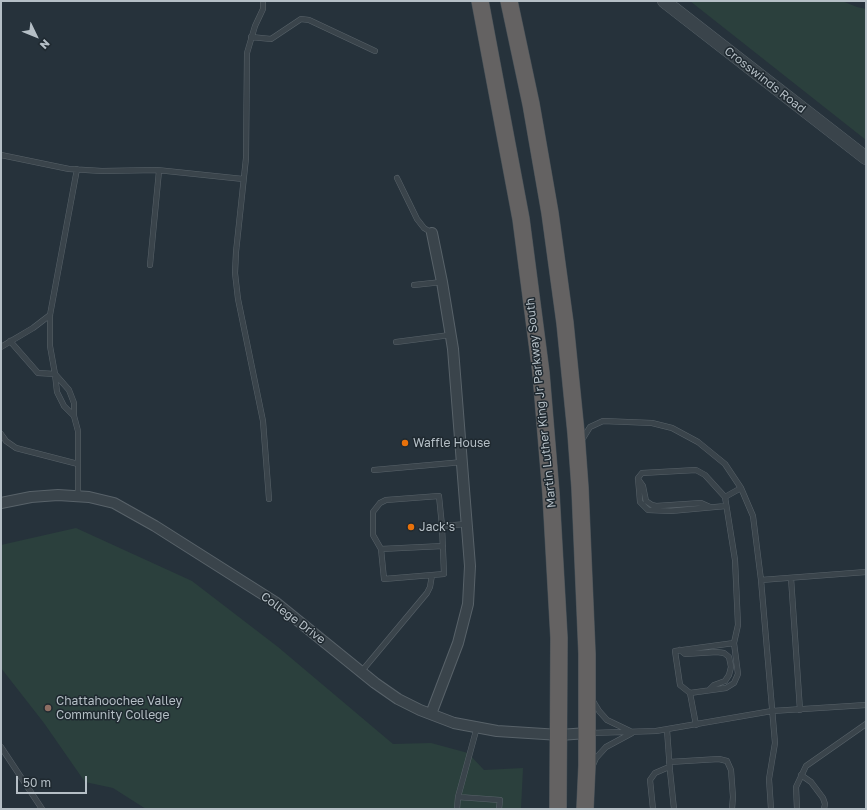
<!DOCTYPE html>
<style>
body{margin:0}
#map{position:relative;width:867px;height:810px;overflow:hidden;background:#26323b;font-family:"Golos Text",sans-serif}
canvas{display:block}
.frame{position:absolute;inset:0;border:2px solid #b5bfc6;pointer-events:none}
.north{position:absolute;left:16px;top:16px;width:40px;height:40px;-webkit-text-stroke:3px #1f2930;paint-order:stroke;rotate:133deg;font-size:11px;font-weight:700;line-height:16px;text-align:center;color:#b5bfc6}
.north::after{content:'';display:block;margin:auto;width:14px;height:18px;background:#b5bfc6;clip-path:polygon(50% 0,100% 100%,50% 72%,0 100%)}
.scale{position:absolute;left:16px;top:776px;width:71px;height:18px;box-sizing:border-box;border:2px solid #b5bfc6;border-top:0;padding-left:5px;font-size:12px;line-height:14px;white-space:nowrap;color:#b5bfc6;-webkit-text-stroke:3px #1f2930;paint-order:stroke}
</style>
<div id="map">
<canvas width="867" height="810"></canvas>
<div class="frame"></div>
<div class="north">N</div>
<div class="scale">50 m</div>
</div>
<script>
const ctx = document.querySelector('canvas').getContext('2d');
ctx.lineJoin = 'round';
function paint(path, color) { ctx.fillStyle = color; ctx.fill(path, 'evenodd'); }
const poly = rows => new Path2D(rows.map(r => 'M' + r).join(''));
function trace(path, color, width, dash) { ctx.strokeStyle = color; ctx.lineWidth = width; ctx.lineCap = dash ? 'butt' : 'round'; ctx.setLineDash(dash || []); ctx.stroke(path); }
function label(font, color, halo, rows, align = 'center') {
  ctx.font = font + ' "Golos Text",sans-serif'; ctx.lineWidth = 3; ctx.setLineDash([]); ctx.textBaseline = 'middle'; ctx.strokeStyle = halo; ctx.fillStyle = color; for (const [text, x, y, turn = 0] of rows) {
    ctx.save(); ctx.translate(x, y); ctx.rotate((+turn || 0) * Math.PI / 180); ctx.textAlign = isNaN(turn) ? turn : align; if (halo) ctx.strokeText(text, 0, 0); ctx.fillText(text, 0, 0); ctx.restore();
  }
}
paint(poly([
 [690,1,842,1,857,7,866,9,866,140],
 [76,528,192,581,278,647,393,744,431,743,468,753,484,770,523,768,521,809,146,809,113,788,85,782,44,723,1,668,1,545]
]), '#2b403d');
const service = poly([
 [263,1,263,9,255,26,247,53,246,158,236,252,235,273,238,299,263,421,269,499],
 [251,37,271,39,301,19,309,20,375,51],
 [1,155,69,169,102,171,157,170,243,179],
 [397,178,417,219,424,228,432,233],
 [150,265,159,171],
 [414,285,442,282],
 [10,341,38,373,55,374,69,390,74,403,74,416,78,431,78,497],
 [396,342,450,335],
 [1,347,33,328,50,315],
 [74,416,64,406,57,392,55,374,50,346,50,315,77,169],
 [1,434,6,441,16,448,78,464],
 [582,440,590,427,603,421,652,423,672,428,698,442,725,464,741,488,753,516,761,580],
 [374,470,463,462],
 [638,479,643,486,646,501,652,505,656,506,701,503,710,507],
 [726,506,671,511,648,510,640,502,638,478,642,473,696,470,705,475,725,497,741,488],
 [442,526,467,524],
 [381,549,384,579,444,574,442,526,439,496,386,500,380,503,373,512,373,535,381,549,443,546],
 [791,578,800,710],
 [680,650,685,654,717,652,724,653,729,657,731,667,729,675,725,681,714,685,709,690],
 [361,672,427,593,430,587,432,575],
 [690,693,726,688,734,683,738,674,734,643,738,625,735,560,725,497],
 [593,701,599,711,607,720,630,731],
 [696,725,690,693,680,685,675,651,734,643],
 [667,730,670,771,674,809],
 [590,733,656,731,772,711,866,705],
 [1,747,42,809],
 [669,762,719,759,727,761,731,770,733,797,732,809],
 [593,765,596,758,606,747,632,733],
 [801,775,811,782,823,798,825,804,824,809],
 [458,797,500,800,499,809],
 [457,809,458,797,477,727],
 [653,809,650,780,655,773,669,767],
 [771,809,769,779,775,743,761,580,866,572],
 [797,809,796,787,806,766,866,724]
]);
const minor = poly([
 [1,503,31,497,58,495,89,497,114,503,155,526,275,602,375,683,398,699,420,710,454,723,497,731,560,735,587,733],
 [431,714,458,643,468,604,470,566,453,349,442,282,432,233]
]);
const tertiary = poly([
 [664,1,866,158]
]);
const trunk = poly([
 [480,1,521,219,541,373,551,494,559,638,558,809],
 [509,1,531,104,550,213,565,323,576,433,580,488,587,654,587,765,585,809]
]);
trace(service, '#586269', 6);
trace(minor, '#586269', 12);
trace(tertiary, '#586269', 14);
trace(trunk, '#454f56', 18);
trace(service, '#3a444b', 5);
trace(minor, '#3a444b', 10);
trace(tertiary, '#3a444b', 13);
trace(trunk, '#646262', 17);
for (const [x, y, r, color] of [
 [405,443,4,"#e8710a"],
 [411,527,4,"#e8710a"],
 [48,708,4,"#8d6e63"]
]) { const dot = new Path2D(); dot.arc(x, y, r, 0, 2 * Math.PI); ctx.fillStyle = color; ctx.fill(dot); trace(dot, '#1f2930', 1.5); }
label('12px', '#b5bfc6', '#1f2930', [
 ["Crosswinds Road",765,80,38],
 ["Martin Luther King Jr Parkway South",541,403,-96],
 ["College Drive",293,618,37]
]);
label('12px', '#b5bfc6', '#1f2930', [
 ["Waffle House",413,443],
 ["Jack's",419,527],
 ["Chattahoochee Valley",56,701],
 ["Community College",56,715]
], 'left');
</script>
